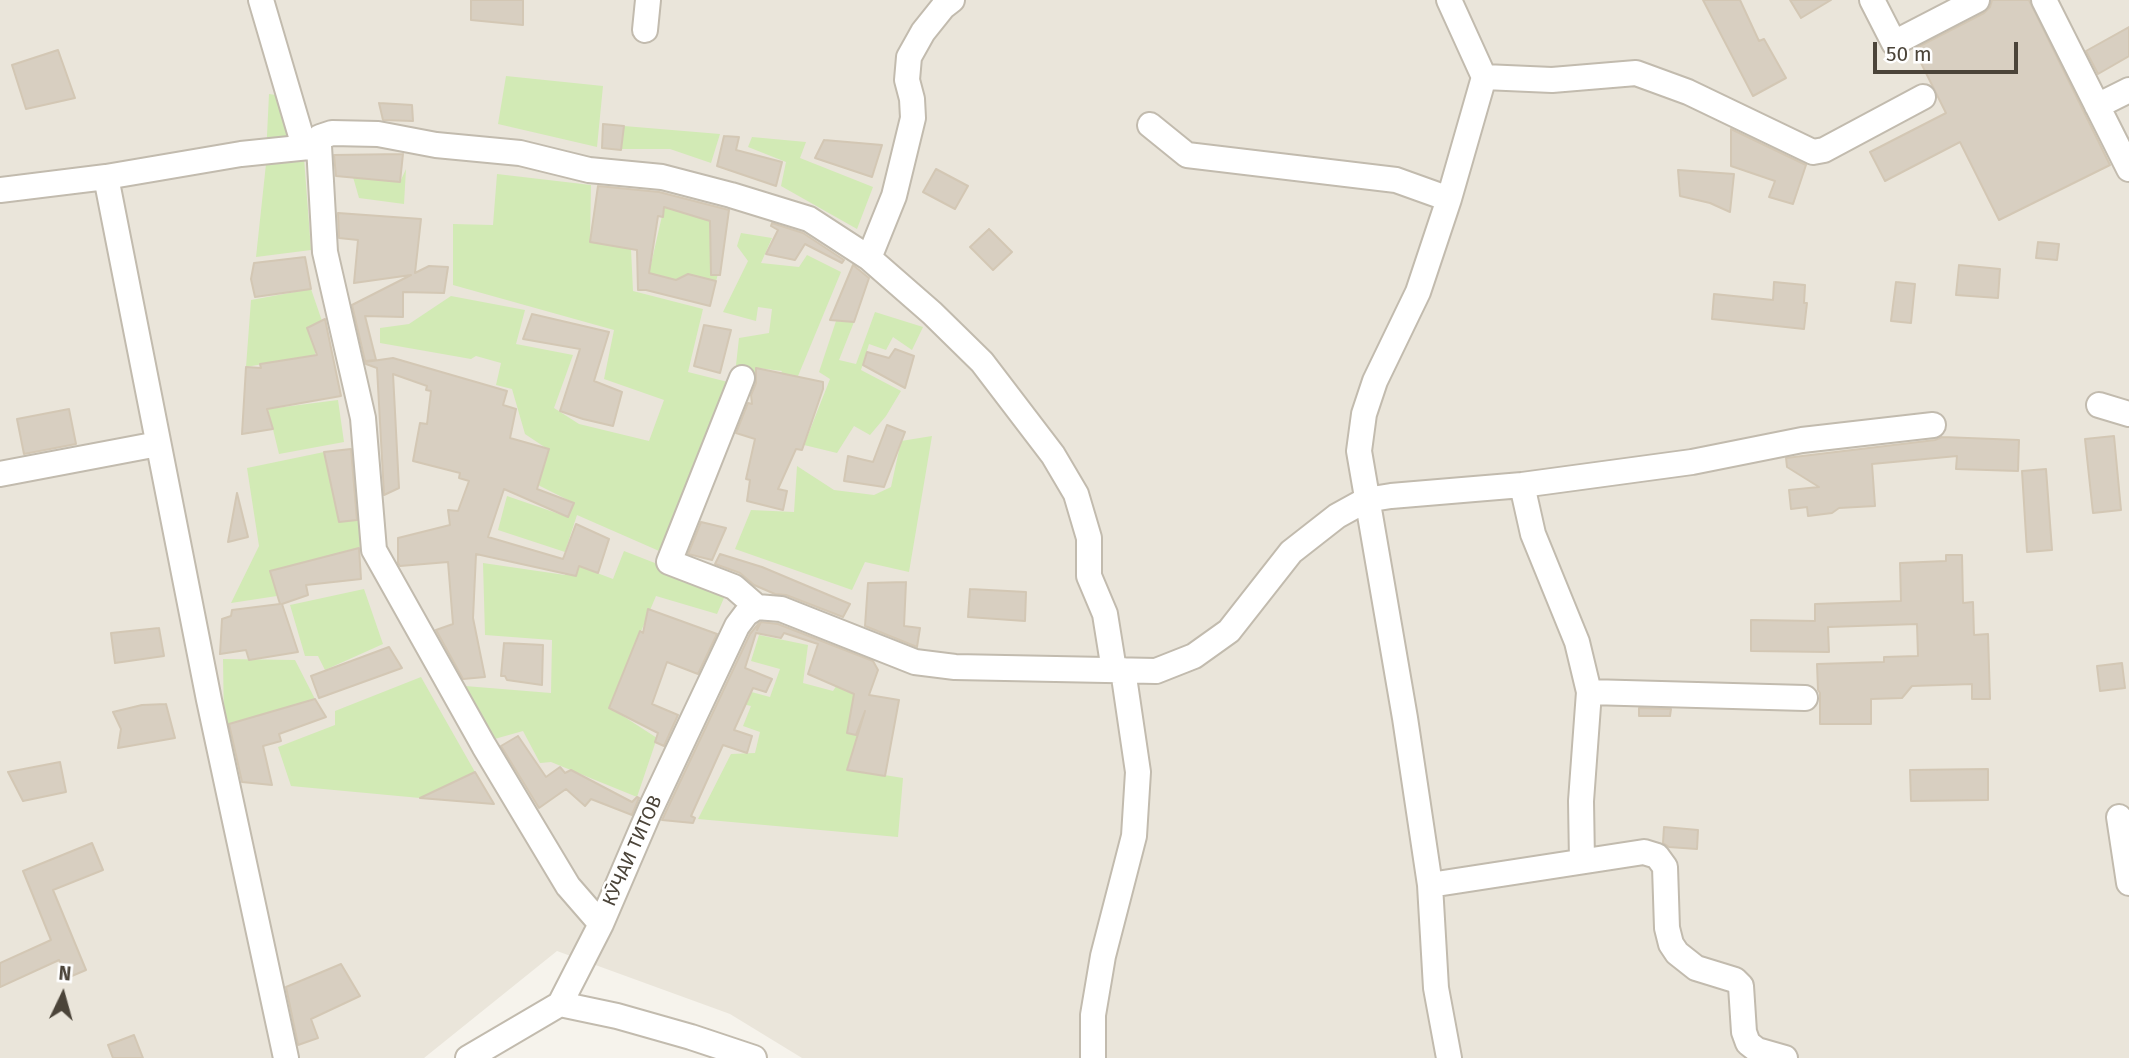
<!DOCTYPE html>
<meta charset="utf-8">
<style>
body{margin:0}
#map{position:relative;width:2129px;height:1058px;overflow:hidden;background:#f6f3ec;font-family:"Fira Sans",sans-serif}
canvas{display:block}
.north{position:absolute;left:28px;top:960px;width:70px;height:70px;-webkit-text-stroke:5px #fff;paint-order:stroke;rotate:5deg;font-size:19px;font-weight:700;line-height:28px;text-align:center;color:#4b4439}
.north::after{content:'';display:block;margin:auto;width:24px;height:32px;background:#4b4439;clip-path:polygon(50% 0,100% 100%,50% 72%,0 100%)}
.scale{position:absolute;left:1873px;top:42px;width:145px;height:32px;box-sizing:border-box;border:4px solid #4b4439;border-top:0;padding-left:9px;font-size:21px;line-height:24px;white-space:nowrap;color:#4b4439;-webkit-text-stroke:5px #fff;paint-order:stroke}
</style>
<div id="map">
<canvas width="2129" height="1058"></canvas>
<div class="north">N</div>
<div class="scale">50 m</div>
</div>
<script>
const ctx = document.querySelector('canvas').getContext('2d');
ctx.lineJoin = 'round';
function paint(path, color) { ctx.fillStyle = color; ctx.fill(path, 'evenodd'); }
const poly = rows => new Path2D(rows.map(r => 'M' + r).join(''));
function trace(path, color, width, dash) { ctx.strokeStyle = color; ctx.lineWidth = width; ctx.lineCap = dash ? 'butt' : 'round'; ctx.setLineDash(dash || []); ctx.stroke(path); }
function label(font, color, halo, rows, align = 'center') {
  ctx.font = font + ' "Fira Sans",sans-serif'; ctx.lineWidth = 5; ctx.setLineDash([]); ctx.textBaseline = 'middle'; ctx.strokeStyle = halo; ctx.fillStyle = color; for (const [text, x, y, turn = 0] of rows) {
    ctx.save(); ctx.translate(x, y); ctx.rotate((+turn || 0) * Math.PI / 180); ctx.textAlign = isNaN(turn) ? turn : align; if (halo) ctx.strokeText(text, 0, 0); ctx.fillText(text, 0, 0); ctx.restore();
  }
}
paint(poly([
 [0,0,2129,0,2129,1058,802,1058,730,1014,557,951,424,1058,0,1058]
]), '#eae5da');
paint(poly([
 [506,76,603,86,597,147,498,124],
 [269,94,283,96,311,150,266,156],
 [624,126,720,134,711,163,670,149,621,149],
 [752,137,806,142,800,158,873,187,857,229,781,186,786,162,748,147],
 [304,158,311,250,256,257,266,164],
 [406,169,404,204,359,198,353,177,400,182],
 [497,174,591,185,590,242,631,249,633,291,703,309,688,372,732,383,666,554,577,515,565,552,498,530,507,496,568,517,574,503,512,472,515,456,544,467,549,450,525,434,512,389,496,385,501,363,476,356,471,359,380,343,380,328,409,324,451,296,525,310,516,344,573,355,554,408,579,424,649,441,664,400,604,379,614,330,453,285,453,224,493,225],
 [664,207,710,221,711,253,723,257,716,281,688,274,676,280,649,273],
 [741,233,772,238,761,263,799,267,807,255,841,272,798,376,778,437,772,389,782,371,757,368,750,381,736,365,739,338,769,333,772,309,758,307,756,321,723,312,748,261,737,246],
 [311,289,322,321,307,328,315,350,315,355,246,367,251,300],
 [875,312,923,327,912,350,893,337,886,350,869,344,861,370,901,391,886,416,870,435,854,426,837,453,804,445,830,379,819,372,836,321,854,322,839,360,856,364],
 [338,400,344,442,279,454,268,409],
 [932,436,909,572,865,562,852,590,735,549,751,510,794,512,797,466,834,490,874,495,891,487,901,441],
 [324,452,339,521,361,520,361,547,270,571,277,596,231,603,259,546,247,468],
 [624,551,727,591,717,614,656,596,609,707,657,738,637,797,551,762,540,763,523,731,491,740,465,686,551,693,552,640,485,635,483,563,565,575,568,562,613,579],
 [364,589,383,644,325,670,318,656,305,656,290,605],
 [759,635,808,645,803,683,833,691,843,676,857,679,852,707,865,711,847,769,903,778,898,837,698,819,731,754,755,753,760,732,743,726,751,706,738,703,744,690,770,697,780,669,751,661],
 [223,659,295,660,315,699,224,725],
 [421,677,475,772,420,798,291,786,278,747,335,725,335,711]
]), '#d2eab5');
const building = poly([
 [471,0,523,0,523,25,471,20,471,0],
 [1703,0,1740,0,1759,41,1764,39,1786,78,1753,96,1703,0],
 [1790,0,1831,0,1801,18,1790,0],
 [1992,0,2029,0,2110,165,1999,220,1960,142,1885,181,1870,152,1946,113,1914,49,1984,13,1990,7,1992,0],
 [2129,27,2129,56,2098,74,2086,51,2129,27],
 [58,50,75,98,26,109,12,65,58,50],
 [379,103,412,105,413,121,383,120,379,103],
 [603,124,624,126,621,150,602,148,603,124],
 [1731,129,1806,165,1793,204,1769,197,1775,181,1731,166,1731,129],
 [724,136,739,137,736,150,782,162,776,186,717,166,724,136],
 [824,140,882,145,872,177,815,158,824,140],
 [403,154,400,182,336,176,334,155,403,154],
 [936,169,968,186,955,209,923,192,936,169],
 [1678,170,1734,174,1730,212,1710,203,1680,196,1678,170],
 [598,186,659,192,729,210,720,275,711,275,710,221,664,207,663,217,658,216,649,273,676,280,688,274,716,281,710,306,646,290,638,290,637,250,590,242,598,186],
 [338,213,421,219,415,273,429,266,448,267,444,293,403,292,403,317,365,316,376,360,365,361,352,305,411,275,354,283,358,240,339,238,338,213],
 [772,223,803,233,844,260,842,263,805,244,795,260,766,254,778,230,771,226,772,223],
 [989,229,1012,252,993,270,970,247,989,229],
 [2038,242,2059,244,2057,260,2036,258,2038,242],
 [305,257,311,289,255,297,251,279,254,263,305,257],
 [853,265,869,278,854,322,830,320,853,265],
 [1959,265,2000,269,1998,298,1956,295,1959,265],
 [1774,282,1805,285,1804,303,1807,303,1804,329,1712,319,1714,294,1773,300,1774,282],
 [1896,282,1915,284,1911,323,1891,321,1896,282],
 [532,314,609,332,594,381,622,392,613,426,583,419,560,411,580,349,523,339,532,314],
 [325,319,341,396,267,409,273,429,242,434,246,367,261,368,260,364,317,355,307,328,325,319],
 [704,325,731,330,720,373,694,366,704,325],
 [895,349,914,356,905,388,863,365,867,352,889,358,895,349],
 [393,358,507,391,503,405,516,409,510,438,549,449,537,489,574,503,568,517,504,489,488,537,563,559,576,524,609,539,598,573,579,566,576,576,476,554,473,618,485,677,463,679,436,630,453,624,448,562,400,566,398,563,398,538,450,525,448,510,458,511,469,481,459,478,460,473,413,461,420,423,427,424,431,391,426,390,427,386,393,374,399,488,384,495,377,368,366,364,365,362,393,358],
 [756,368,823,382,823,389,802,450,796,449,778,489,787,491,783,510,747,501,750,480,746,479,755,439,736,433,748,403,752,404,751,395,756,383,756,368],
 [69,409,76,444,24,454,17,419,69,409],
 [887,425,905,432,884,487,844,481,848,456,873,462,887,425],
 [2114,436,2121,510,2093,513,2085,439,2114,436],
 [1942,437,2019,440,2018,471,1956,469,1957,456,1872,464,1875,506,1839,508,1832,513,1808,516,1807,507,1791,509,1789,490,1819,487,1787,467,1786,458,1935,440,1942,437],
 [351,449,357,520,339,522,324,452,351,449],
 [2046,469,2052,550,2027,552,2022,471,2046,469],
 [237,493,248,537,228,542,237,493],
 [701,522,726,528,712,560,688,554,701,522],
 [359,548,361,579,306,585,308,595,282,604,298,652,249,660,246,650,220,654,222,619,231,616,232,610,280,604,270,571,359,548],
 [720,554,762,567,850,604,843,617,786,595,775,594,754,585,740,573,715,564,720,554],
 [1946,555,1962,555,1963,603,1973,602,1974,635,1988,634,1990,699,1972,699,1972,684,1912,686,1902,698,1871,699,1871,724,1820,724,1820,693,1818,690,1817,664,1884,662,1884,657,1918,656,1917,624,1828,627,1829,652,1751,651,1751,620,1815,621,1815,604,1901,601,1900,563,1946,561,1946,555],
 [906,582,904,626,920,628,917,647,865,626,868,583,906,582],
 [970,589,1026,592,1025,621,968,617,970,589],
 [648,609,717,634,698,674,667,662,652,704,678,715,664,746,655,742,658,733,609,708,640,631,643,633,648,609],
 [761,622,778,624,873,661,878,670,869,695,899,700,885,776,847,770,865,711,856,735,847,733,854,694,808,674,818,644,784,633,781,638,756,633,745,668,772,679,766,692,753,688,734,730,752,736,747,753,723,745,691,816,695,818,693,823,662,820,750,634,759,623,757,630,761,622],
 [159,628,164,656,115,663,111,633,159,628],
 [504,643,543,645,542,685,507,680,505,676,501,676,504,643],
 [389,647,402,668,319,698,311,676,389,647],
 [2122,663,2125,688,2100,691,2097,666,2122,663],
 [315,699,326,717,279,734,281,741,263,746,272,785,242,782,229,724,315,699],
 [166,704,175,738,118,748,121,729,113,712,142,705,166,704],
 [1639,708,1671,709,1670,716,1639,716,1639,708],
 [518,736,546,777,560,767,565,773,571,770,632,802,637,797,639,798,632,815,591,799,585,806,566,789,539,808,501,746,518,736],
 [60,762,66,792,23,801,8,772,60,762],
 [1988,769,1988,800,1911,801,1910,770,1988,769],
 [475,772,494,804,420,798,475,772],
 [1664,827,1698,830,1697,849,1669,847,1663,843,1664,827],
 [92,843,103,870,53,890,86,970,67,978,59,960,0,987,0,963,51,940,23,871,92,843],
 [341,964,360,996,311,1019,318,1038,298,1045,286,987,341,964],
 [134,1035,143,1058,113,1058,108,1045,134,1035]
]);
paint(building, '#d8cfc1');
trace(building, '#d3c7b4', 2);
const minor = poly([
 [261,0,301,136,300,148],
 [1449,0,1484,77,1449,199,1418,292,1375,381,1364,414,1359,451,1405,718,1430,885,1436,988,1449,1058],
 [1872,0,1894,43,1977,0],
 [2044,0,2129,169],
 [645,30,648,0],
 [1484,77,1552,80,1636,73,1688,92,1813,152,1824,150,1923,97],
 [2097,106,2129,90],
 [1150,125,1187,155,1396,180,1449,199],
 [106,177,209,700,286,1058],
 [0,190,106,177,241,154,319,146],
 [869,258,894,196,913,118,912,99,907,80,909,57,923,32,943,7,952,0],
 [742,378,669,562,734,587,757,607,781,609,915,662,955,667,1156,671,1194,656,1229,631,1291,552,1337,516,1366,500,1391,496,1522,485,1692,462,1802,440,1933,425],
 [2099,405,2129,414],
 [0,474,158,444],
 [1522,485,1533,534,1577,642,1589,692,1581,801,1582,861],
 [1589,692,1805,698],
 [2119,817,2129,883],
 [1430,885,1644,852,1657,856,1665,867,1667,928,1671,944,1677,953,1696,968,1735,980,1741,986,1744,1032,1748,1043,1757,1050,1785,1058],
 [601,924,568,886,484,746,374,550,363,418,325,252,319,146,320,137,332,133,378,134,436,145,520,153,589,170,662,177,731,195,809,219,869,258,932,313,982,362,1053,455,1076,494,1089,538,1089,576,1105,614,1114,670],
 [560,1004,617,1016,691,1037,754,1058],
 [468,1058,560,1004,601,924,650,810,737,626,746,614,757,607],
 [1093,1058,1093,1015,1103,956,1134,836,1138,772,1123,670]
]);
trace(minor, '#c2bbae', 28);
trace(minor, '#fff', 24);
label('19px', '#4b4439', '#fff', [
 ["КӮЧАИ ТИТОВ",633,851,-66]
]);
</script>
